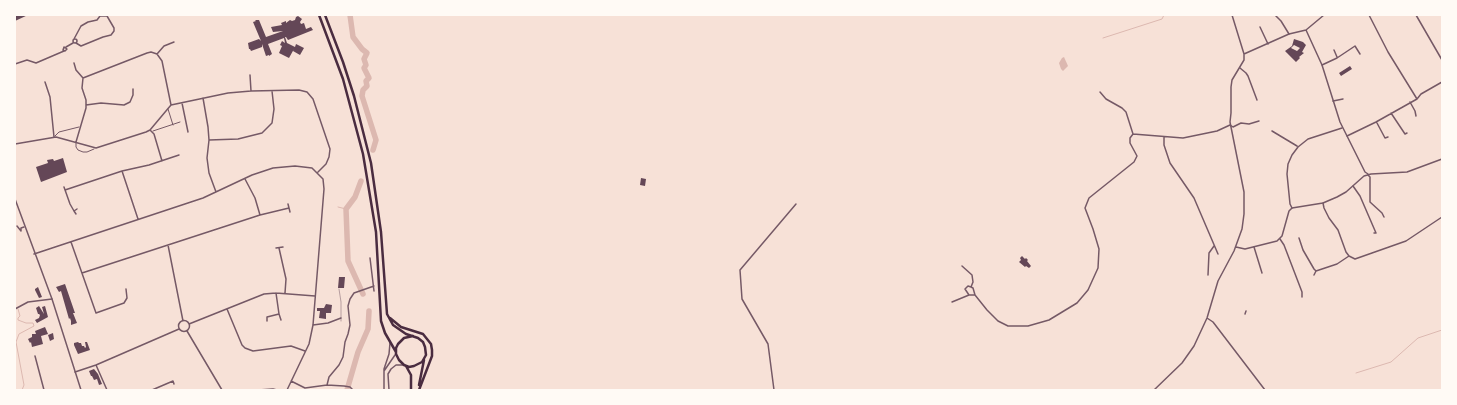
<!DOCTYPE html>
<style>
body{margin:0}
#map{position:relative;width:1457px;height:405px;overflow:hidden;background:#f7e1d7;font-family:Inter,sans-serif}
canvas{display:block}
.frame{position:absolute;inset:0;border:16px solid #fffaf5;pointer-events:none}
</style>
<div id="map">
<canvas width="1457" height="405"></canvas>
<div class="frame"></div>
</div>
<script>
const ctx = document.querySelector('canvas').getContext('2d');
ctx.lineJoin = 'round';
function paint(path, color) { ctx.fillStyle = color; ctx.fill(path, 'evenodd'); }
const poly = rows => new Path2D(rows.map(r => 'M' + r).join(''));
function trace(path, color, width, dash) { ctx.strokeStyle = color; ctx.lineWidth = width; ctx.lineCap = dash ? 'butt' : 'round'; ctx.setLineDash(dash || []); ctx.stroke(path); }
paint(poly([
 [1064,57,1068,66,1063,71,1061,69,1059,63,1062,58]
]), '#dcb8b0');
trace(poly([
 [1103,38,1162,19,1164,15],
 [338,207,346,209],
 [18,309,20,316,18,318,18,320,26,323,33,323,34,326,19,334,16,342,24,385,22,390],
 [1356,373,1391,362,1418,338,1442,330]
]), '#dcb8b0', 1);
trace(poly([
 [350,15,353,37,362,49,367,53,364,59,366,65,364,68,369,78,366,81,367,86,363,90,362,96,376,140,373,150],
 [361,181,355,197,346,209,348,261,363,294],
 [347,390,358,352,368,329,369,311]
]), '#dcb8b0', 5.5);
paint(poly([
 [15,15,28,15,15,21],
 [298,16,302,19,300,22,301,24,304,23,306,29,311,27,313,30,288,40,286,37,285,37,287,43,295,47,296,44,304,48,300,55,293,51,294,49,289,58,279,53,282,46,280,45,282,41,285,43,284,38,268,44,272,54,269,56,269,55,266,56,262,44,262,47,251,51,250,49,249,49,248,43,259,39,261,41,253,22,256,21,255,20,259,20,266,37,283,31,273,32,271,27,282,25,281,23,286,21,286,23,290,20,292,21,295,20,296,17],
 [1294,39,1303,42,1306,45,1302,52,1304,53,1299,57,1300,58,1296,62,1285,51,1292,46],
 [1294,45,1300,48,1297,51,1291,48],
 [1350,66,1352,69,1341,76,1339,73],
 [63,158,67,172,41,182,36,167,48,163,47,160,53,159,54,161],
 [641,178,646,179,645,186,640,185],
 [1022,256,1025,259,1026,258,1028,260,1027,261,1031,266,1029,268,1026,266,1025,267,1019,262,1021,260,1020,258],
 [339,277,345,277,344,288,338,288],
 [65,284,75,313,73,313,77,323,71,325,71,321,70,318,69,319,61,291,59,292,56,287],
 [38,287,42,297,39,298,35,290,35,289],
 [326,304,332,305,331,313,326,313,326,319,319,318,320,311,317,311,317,308,324,308],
 [39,306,44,314,42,307,45,306,48,317,37,323,35,320,39,318,40,315,39,314,38,314,36,308],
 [45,327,48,334,41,336,43,344,32,347,31,342,30,343,28,339,32,337,32,334,36,334,35,331],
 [53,333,54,339,50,341,48,335],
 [78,342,79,343,81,343,82,346,84,346,85,348,86,347,85,342,87,342,90,350,78,354,74,345,74,343],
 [94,369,98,374,102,384,99,385,97,379,94,380,92,376,91,376,89,371]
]), '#644757');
trace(poly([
 [244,15,250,15],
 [339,289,341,302,341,321]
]), '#755966', 0.5);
trace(poly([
 [168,109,173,125],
 [153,131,180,122],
 [55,136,59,132,79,127],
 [76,143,76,147,78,150,83,152,87,152,94,149]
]), '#755966', 1);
trace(poly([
 [1275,15,1281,21,1289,34],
 [1369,15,1388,52,1417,99],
 [1416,15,1442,60],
 [1260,27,1268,44],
 '73 41a2 2 0 1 1 4 0a2 2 0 1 1-4 0Z',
 [74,39,81,26,88,22,97,20,100,16,107,16,114,28,114,31,111,35,103,37,81,46,76,43],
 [64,47,67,49,65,51,63,50,64,47],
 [66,47,73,43],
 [1334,50,1337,57],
 [157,54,162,61,171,105],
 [74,63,76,70,83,78],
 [15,64,27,60,36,63,64,51],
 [1322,65,1337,58,1355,46,1360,54],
 [1240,68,1246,73,1248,76,1257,100],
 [250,75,251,91],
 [45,82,50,97,54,137],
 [1100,92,1106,99,1122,108,1126,112,1133,134],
 [203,98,208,127,209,140,207,158,209,173,216,192],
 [1333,101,1343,99],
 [1410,102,1415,111,1416,116],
 [182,103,188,132],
 [86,105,101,103,124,105,130,102,133,95,133,89],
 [1391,113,1405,134,1407,133],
 [1377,123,1385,138,1388,137],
 [150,130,154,134,162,161],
 [1272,131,1297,146],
 [1133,134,1183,138,1217,131,1230,125,1233,127,1241,123,1249,124,1259,121],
 [1347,136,1376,122,1417,99,1421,94,1442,82],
 [1164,137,1164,145,1170,163,1194,198,1218,254],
 [209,140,238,139,262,133,272,123,274,109,272,91],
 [76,142,86,108,86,100,82,88,83,78,147,53,151,52,157,54,164,46,174,42],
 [15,144,56,137,96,148,146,132,150,130,171,105,228,93,251,91,299,90,307,92,313,99,330,149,329,157,326,164,318,172],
 [122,171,138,219],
 [1368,175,1370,177,1370,202,1382,213,1384,217],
 [245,179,255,198,260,215],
 [1353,186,1360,196,1376,233,1374,233],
 [64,187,70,204,74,211],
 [65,190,122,171,149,165,179,155],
 [1323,203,1324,208,1329,218,1338,230,1346,252,1349,256,1355,259,1406,241,1442,217],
 [288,204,290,212],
 [1292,208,1290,204,1287,174,1288,164,1292,155,1298,147,1308,139,1342,128],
 [76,214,74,211,77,209],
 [17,226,21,231,21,228,24,227],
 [1299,238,1303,250,1314,269,1316,271],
 [1280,239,1284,245,1302,292,1302,297],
 [71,242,96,313,124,303,127,298,126,289],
 [168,245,183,321],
 [1254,247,1262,273],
 [276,248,283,247],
 [279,248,286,279,285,293],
 [34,254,203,198,252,175,273,168,295,166,312,168,323,179,324,189,313,325,309,344,287,390],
 [370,258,374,291],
 [962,266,972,275,973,282,971,287,968,286,965,289,969,295],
 [82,273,260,215,289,208],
 [1208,275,1209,253,1214,246],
 [1314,275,1316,271,1337,264,1349,256],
 [971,287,973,288,975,295],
 [952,302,969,295,975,295,987,310,998,321,1008,326,1028,326,1049,320,1077,303,1088,290,1098,268,1099,249,1093,229,1085,208,1089,198,1134,162,1137,156,1130,143,1130,138,1133,134],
 [15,309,28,302,52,299],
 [227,309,242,345,245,348,253,351,291,346,305,351],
 [279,314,281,320],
 [1245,314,1246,311],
 '178.5 326a5.5 5.5 0 1 1 11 0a5.5 5.5 0 1 1-11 0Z',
 [267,321,267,317,279,314,276,293],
 [189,324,264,294,276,293,315,296],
 [313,325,328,323,341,318],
 [187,331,222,390],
 [35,356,44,390],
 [96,365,107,390],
 [75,372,96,365,179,329],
 [291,381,305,388,327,385,329,377,339,365,343,357,345,342,348,334,350,325,348,306,350,299,354,293,374,286],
 [327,385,344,386,350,387,353,390],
 [152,390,173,381,174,384],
 [258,390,273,389,277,390],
 [774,390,768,344,742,299,740,270,796,204]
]), '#755966', 1.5);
trace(poly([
 [1306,30,1322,65,1340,122,1365,172,1368,174],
 [1244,54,1289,34,1306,30,1324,15],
 [15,199,52,299,81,390],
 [1236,247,1245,249,1277,241,1282,236,1289,211,1292,208,1323,203,1337,197,1346,192,1364,176,1371,174,1407,172,1442,159],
 [1207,318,1213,322,1265,390],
 [384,371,395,355],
 [384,390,384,369,389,354,390,343],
 [389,390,388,374,391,369,396,365,404,365],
 [1154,390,1182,363,1194,346,1207,318,1218,281,1234,251,1242,229,1244,214,1244,192,1230,122,1231,113,1231,87,1232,80,1244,60,1244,54,1232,15]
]), '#755966', 1.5);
trace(poly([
 [319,15,343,79,363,154,376,232,381,321,385,333,396,352],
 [325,15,343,62,354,96,371,163,381,232,387,314,393,325,406,334,418,338,423,342,425,347,426,355,422,362,414,366,409,367,404,365,399,360,396,354,396,348,398,344,404,338,413,336],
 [390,318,401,327,423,334,431,344,432,350,432,356,419,390],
 [406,366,411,375,411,390],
 [419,385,424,360]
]), '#4a2c40', 2.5);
</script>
